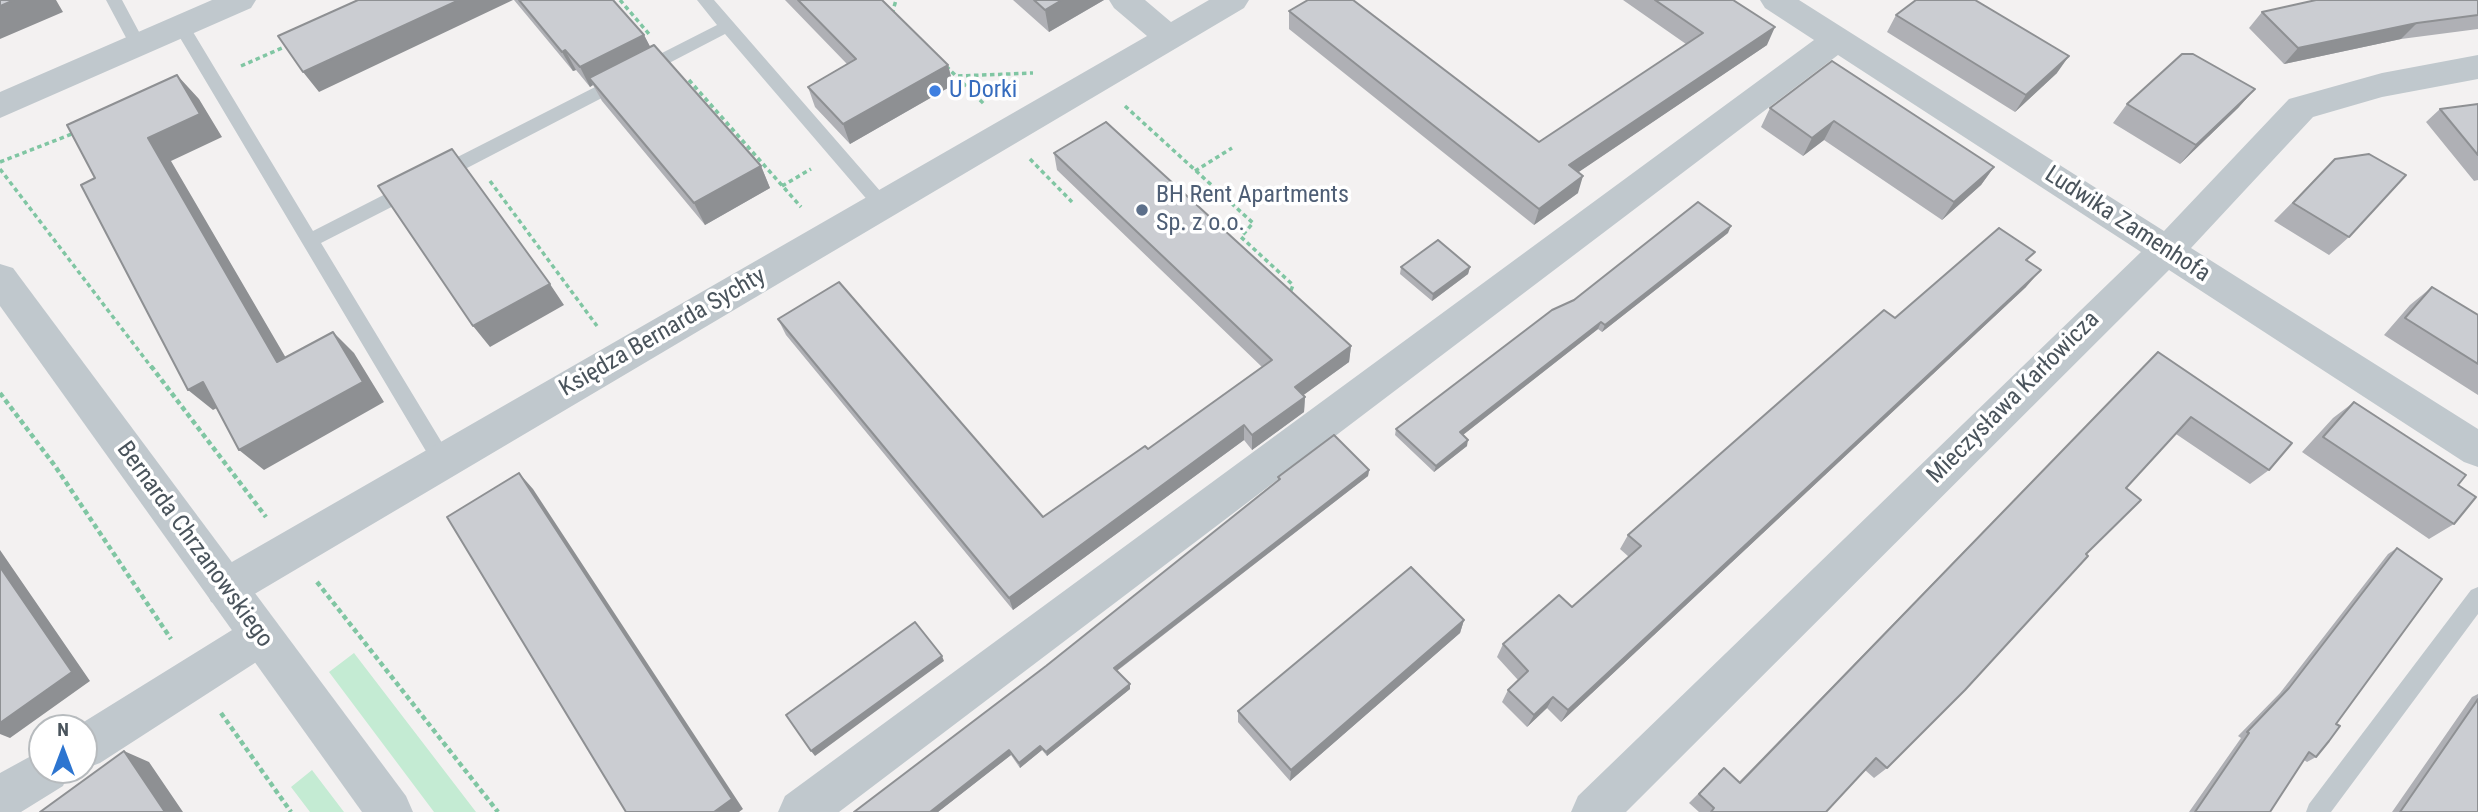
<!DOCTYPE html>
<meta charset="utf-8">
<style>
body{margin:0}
#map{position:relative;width:2478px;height:812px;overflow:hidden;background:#f3f1f1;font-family:"Roboto Condensed",sans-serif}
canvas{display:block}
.north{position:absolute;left:28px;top:714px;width:70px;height:70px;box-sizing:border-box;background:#fff;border:2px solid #b7bbbe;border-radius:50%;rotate:0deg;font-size:19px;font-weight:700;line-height:28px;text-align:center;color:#4a545c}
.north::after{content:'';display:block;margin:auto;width:24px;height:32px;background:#2d75d0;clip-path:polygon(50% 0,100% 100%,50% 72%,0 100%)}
</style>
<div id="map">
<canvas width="2478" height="812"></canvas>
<div class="north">N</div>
</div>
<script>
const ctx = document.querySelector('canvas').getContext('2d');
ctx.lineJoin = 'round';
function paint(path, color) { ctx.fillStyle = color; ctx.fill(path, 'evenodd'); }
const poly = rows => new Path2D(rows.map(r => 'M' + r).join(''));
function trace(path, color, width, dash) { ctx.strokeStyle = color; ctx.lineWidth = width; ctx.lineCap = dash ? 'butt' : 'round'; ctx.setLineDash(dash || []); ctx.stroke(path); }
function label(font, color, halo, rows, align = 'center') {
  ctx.font = font + ' "Roboto Condensed",sans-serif'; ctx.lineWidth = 7; ctx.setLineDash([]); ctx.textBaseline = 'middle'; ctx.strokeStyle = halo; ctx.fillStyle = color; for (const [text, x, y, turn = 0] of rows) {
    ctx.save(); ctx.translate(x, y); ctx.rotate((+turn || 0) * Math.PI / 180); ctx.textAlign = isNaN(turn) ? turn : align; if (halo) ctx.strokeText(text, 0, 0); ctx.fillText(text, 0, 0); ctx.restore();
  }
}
paint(poly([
 [354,653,476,812,434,812,329,672],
 [312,770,344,812,310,812,291,787]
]), '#c4ebd3');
trace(poly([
 [620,0,649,34],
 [892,14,896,0],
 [241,66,291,44],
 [946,66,985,105],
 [958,76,1033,73],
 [689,80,801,207],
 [1125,106,1253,223,1241,237,1293,285,1290,293,1293,295],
 [1030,159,1072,202],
 [0,162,77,132],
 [0,169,152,368],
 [1195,171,1232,148],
 [490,181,597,326],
 [782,186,811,169]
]), '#80c6a3', 3.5, [4.5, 3.5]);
trace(poly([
 [151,366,266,517],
 [0,393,55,466,171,639],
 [317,582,498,812],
 [221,713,291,812]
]), '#80c6a3', 4.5, [5, 3.5]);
paint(poly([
 [106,0,122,0,146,45,144,49,132,49,106,0],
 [697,0,714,0,888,200,891,205,888,210,876,210,725,34,444,180,432,180,429,175,432,170,717,25,697,0],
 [181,20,187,22,313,231,405,184,417,184,420,189,417,194,321,243,450,456,453,462,450,468,443,471,436,468,173,26,181,20],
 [2478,587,2478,614,2331,812,2306,812,2309,804,2471,590,2478,587]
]), '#c0c8cd');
paint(poly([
 [212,0,256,0,251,8,0,118,0,92,212,0],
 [1109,0,1145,0,1171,22,1209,0,1249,0,1244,8,241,602,226,607,211,602,205,588,211,574,1147,36,1114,8,1109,0],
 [1760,0,1799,0,2164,231,2289,99,2382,73,2478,55,2478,79,2382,97,2313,117,2191,248,2478,429,2478,467,2464,462,2169,270,1626,812,1571,812,1578,796,2141,252,1838,55,839,812,778,812,785,796,1814,40,1765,8,1760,0],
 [260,616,275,622,281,636,275,650,100,763,84,769,84,728,74,728,245,622,260,616],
 [42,750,42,770,70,770,63,786,21,812,0,812,0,773,42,750]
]), '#c0c8cd');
paint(poly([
 [0,264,13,268,406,796,413,812,362,812,0,306,0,264]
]), '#c0c8cd');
paint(poly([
 [514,0,613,0,644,35,650,47,761,166,770,188,705,225,602,101,593,85,590,87,576,70,573,71],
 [785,0,882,0,948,65,953,85,850,144,815,107,808,87,847,64],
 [1013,0,1104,0,1049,32],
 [1623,0,1733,0,1767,45,1578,172,1578,193,1534,225,1289,29,1289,11,1539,142,1686,44],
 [2478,0,2478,29,2401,39,2284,64,2249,28,2262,12],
 [1896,15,2057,73,2015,112,1887,32],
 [1832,61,1994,167,1981,185,1942,220,1824,140,1803,156,1761,127,1770,108],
 [2255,89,2238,108,2180,164,2113,123,2127,104],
 [2478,104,2478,180,2474,181,2426,122,2440,109],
 [1054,153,1351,346,1349,362,1303,395,1305,397,1304,412,1252,450,1244,440,1013,610,786,335,778,319,1043,517,1148,449,1262,367,1057,170],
 [2335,159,2349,237,2329,255,2274,221],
 [1728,233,1602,332,1598,329,1463,435,1467,446,1434,472,1395,435,1396,429],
 [2028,261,2026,287,1561,722,1547,708,1527,727,1502,702,1508,690,1518,680,1497,657,1503,644,1572,607,1629,557,1620,549,1628,535,1895,318],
 [1401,267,1470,267,1468,274,1432,301,1400,274],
 [2432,287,2478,315,2478,395,2384,335,2410,305],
 [2158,352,2269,470,2250,484,2176,434,2126,488,2086,554,1887,768,1874,778,1865,770,1826,812,1699,812,1689,803,1724,768,1739,782],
 [2354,402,2454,524,2429,539,2302,452,2333,418],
 [1369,470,1368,476,1117,671,1130,684,1130,689,1047,756,1042,750,1020,768,1011,755,938,812,854,812,1046,666,1278,481,1278,477],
 [2397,548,2336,724,2316,757,2307,762,2304,760,2270,812,2189,812,2241,738,2238,736,2280,693,2388,554],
 [1464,620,1460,633,1290,781,1238,722,1238,711],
 [2478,694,2478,812,2392,812,2472,697]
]), '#afb0b5');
paint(poly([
 [14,0,56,0,63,12,0,39,0,6],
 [459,0,513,0,319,92,303,72],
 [1062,0,1104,0,1049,32,1045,10],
 [2417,23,2401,39,2284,64,2298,48],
 [1775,27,1767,45,1564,182,1569,165],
 [644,35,654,54,589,78,593,85,590,87,580,67],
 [565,50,576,70,573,71,562,52],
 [2069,56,2057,73,2015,112,2026,95],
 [948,65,953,85,850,144,843,124],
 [177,75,199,99,222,137,171,161,300,382,277,362,148,138],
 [2255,89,2238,108,2180,164,2196,145],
 [1834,121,1824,140,1803,156,1812,138],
 [761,166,770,188,705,225,694,203],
 [1994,167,1981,185,1942,220,1954,202],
 [1583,176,1578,193,1534,225,1539,209],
 [1731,226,1728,233,1602,332,1605,325],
 [1470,267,1468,274,1432,301,1433,294],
 [2041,270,2026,287,1561,722,1568,710],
 [550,284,564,305,490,347,473,326],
 [1601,322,1598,329,1459,438,1460,432],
 [333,332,354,353,384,402,264,470,239,450],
 [1351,346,1349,362,1294,402,1295,387],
 [203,382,228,402,213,410,188,390],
 [1305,397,1304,412,1252,450,1252,435],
 [1244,425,1244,440,1013,610,1009,598],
 [1468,440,1467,446,1434,472,1436,466],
 [1369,470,1368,476,1115,672,1114,668],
 [519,473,533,489,743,809,739,812,714,812],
 [0,550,90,681,10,738,0,734],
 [1464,620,1460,633,1290,781,1291,770],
 [942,656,944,661,815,756,811,751],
 [1130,684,1130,689,1047,756,1046,752],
 [1553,697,1547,708,1527,727,1534,715],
 [1040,746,1042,750,1020,768,1019,763],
 [1009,750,1011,755,938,812,930,812],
 [124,751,149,762,183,812,165,812]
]), '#8e9093');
const building = poly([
 [0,0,14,0,0,6,0,0],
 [358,0,459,0,303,72,278,36,358,0],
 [519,0,613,0,644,35,580,67,565,50,562,52,519,0],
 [798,0,882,0,948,65,843,124,808,87,856,59,798,0],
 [1034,0,1062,0,1045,10,1034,0],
 [1308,0,1353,0,1539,142,1703,33,1655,0,1733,0,1775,27,1569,165,1583,176,1539,209,1289,11,1308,0],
 [1916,0,1975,0,2069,56,2026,95,1896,15,1916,0],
 [2316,0,2478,0,2478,15,2417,23,2298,48,2262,12,2316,0],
 [654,45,761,166,694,203,589,78,654,45],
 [2182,54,2193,54,2255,89,2196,145,2127,104,2182,54],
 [1832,61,1994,167,1954,202,1834,121,1812,138,1770,108,1832,61],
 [177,75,200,114,148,138,277,362,333,332,363,382,239,450,203,382,188,390,81,185,95,178,67,125,177,75],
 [2478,104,2478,155,2440,109,2478,104],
 [1106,122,1351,346,1295,387,1305,397,1252,435,1244,425,1009,598,778,319,839,282,1043,517,1145,446,1148,449,1272,360,1054,153,1106,122],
 [452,149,550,284,473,326,378,186,452,149],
 [2369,154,2406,175,2349,237,2293,203,2335,159,2369,154],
 [1698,202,1731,226,1605,325,1601,322,1460,432,1468,440,1436,466,1396,429,1552,310,1574,300,1698,202],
 [1999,228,2035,252,2026,260,2041,270,1568,710,1553,697,1534,715,1508,690,1528,671,1503,644,1559,595,1572,607,1641,546,1628,535,1884,310,1895,318,1999,228],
 [1438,240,1470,267,1433,294,1401,267,1438,240],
 [2432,287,2478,315,2478,364,2405,318,2432,287],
 [2158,352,2292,443,2269,470,2191,417,2126,488,2141,500,2086,554,2088,556,1965,690,1887,768,1876,758,1826,812,1711,812,1714,808,1699,794,1724,768,1740,783,2158,352],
 [2354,402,2466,475,2458,485,2476,497,2454,524,2323,437,2354,402],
 [1334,435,1369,470,1114,668,1130,684,1046,752,1040,746,1019,763,1009,750,930,812,854,812,1046,666,1280,479,1278,477,1334,435],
 [519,473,732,799,714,812,626,812,447,517,519,473],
 [2397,548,2442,579,2336,724,2340,726,2329,741,2316,757,2309,752,2270,812,2195,812,2249,733,2247,732,2289,688,2397,548],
 [0,567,72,672,0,723,0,567],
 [1411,567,1464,620,1291,770,1238,711,1411,567],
 [915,622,942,656,811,751,786,715,915,622],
 [2478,699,2478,812,2400,812,2478,699],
 [124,751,165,812,40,812,124,751]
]);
paint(building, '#cbcdd2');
trace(building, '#8e9093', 2);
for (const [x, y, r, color] of [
 [935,91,7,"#3f7fe0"],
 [1142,210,7,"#5c6f8a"]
]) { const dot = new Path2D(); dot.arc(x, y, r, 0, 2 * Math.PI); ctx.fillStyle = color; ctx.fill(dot); trace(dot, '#fff', 2.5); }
label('24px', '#366cbe', '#fff', [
 ["U Dorki",949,91]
], 'left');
label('24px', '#4e5e75', '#fff', [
 ["BH Rent Apartments",1156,196],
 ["Sp. z o.o.",1156,224]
], 'left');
label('24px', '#4a545c', '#fff', [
 ["Ludwika Zamenhofa",2127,225,33],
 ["Księdza Bernarda Sychty",663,333,-30],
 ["Mieczysława Karłowicza",2014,398,-45],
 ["Bernarda Chrzanowskiego",194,545,54]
]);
</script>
